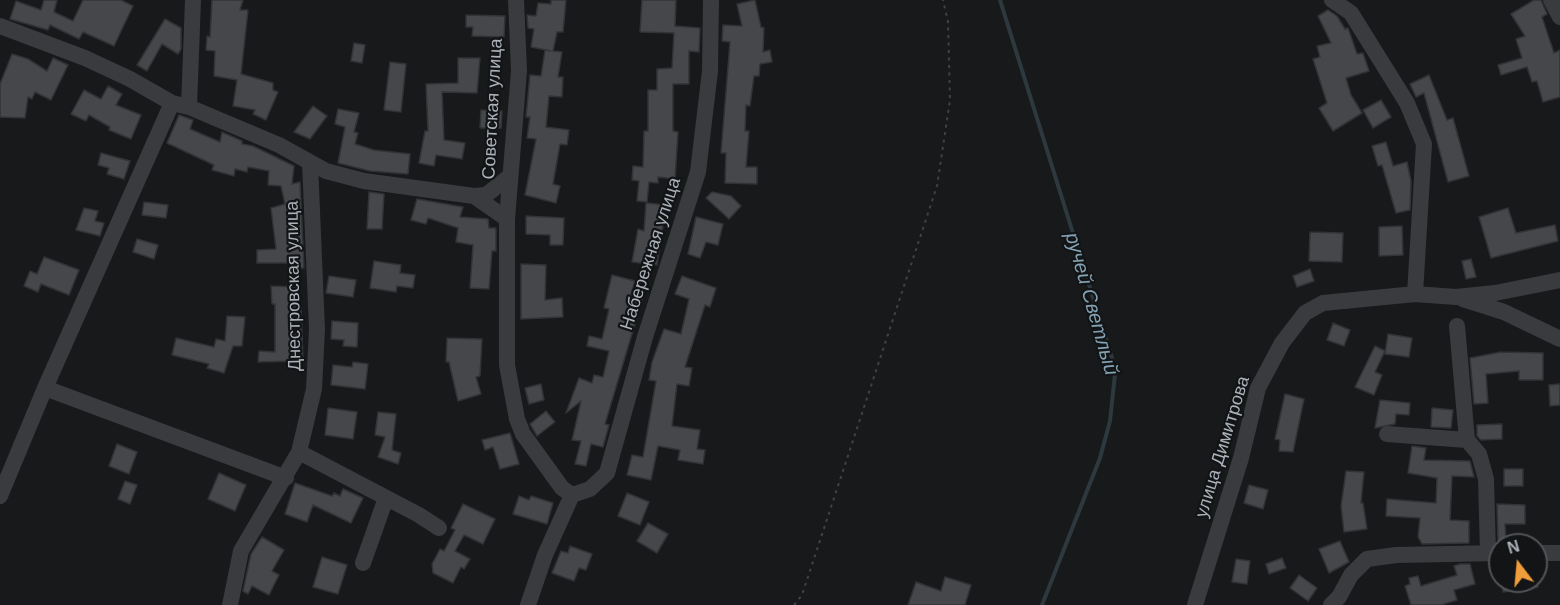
<!DOCTYPE html>
<meta charset="utf-8">
<style>
body{margin:0}
#map{position:relative;width:1560px;height:605px;overflow:hidden;background:#18191a;font-family:Helvetica,sans-serif}
canvas{display:block}
.north{position:absolute;left:1488px;top:533px;width:60px;height:60px;box-sizing:border-box;background:#131415;border:2px solid #505357;border-radius:50%;rotate:344deg;font-size:16px;font-weight:700;line-height:24px;text-align:center;color:#abb1ba}
.north::after{content:'';display:block;margin:auto;width:21px;height:27px;background:#f09c3b;clip-path:polygon(50% 0,100% 100%,50% 72%,0 100%)}
</style>
<div id="map">
<canvas width="1560" height="605"></canvas>
<div class="north">N</div>
</div>
<script>
const ctx = document.querySelector('canvas').getContext('2d');
ctx.lineJoin = 'round';
const poly = rows => new Path2D(rows.map(r => 'M' + r).join(''));
function trace(path, color, width, dash) { ctx.strokeStyle = color; ctx.lineWidth = width; ctx.lineCap = dash ? 'butt' : 'round'; ctx.setLineDash(dash || []); ctx.stroke(path); }
function paint(path, color) { ctx.fillStyle = color; ctx.fill(path, 'evenodd'); }
function label(font, color, halo, rows, align = 'center') {
  ctx.font = font + ' Helvetica,sans-serif'; ctx.lineWidth = 4.5; ctx.setLineDash([]); ctx.textBaseline = 'middle'; ctx.strokeStyle = halo; ctx.fillStyle = color; for (const [text, x, y, turn = 0] of rows) {
    ctx.save(); ctx.translate(x, y); ctx.rotate((+turn || 0) * Math.PI / 180); ctx.textAlign = isNaN(turn) ? turn : align; if (halo) ctx.strokeText(text, 0, 0); ctx.fillText(text, 0, 0); ctx.restore();
  }
}
trace(poly([
 [1000,0,1112,358,1115,374,1110,421,1100,458,1042,605]
]), '#2e393f', 4);
const building = poly([
 [44,0,57,0,54,12,73,21,83,0,121,0,133,6,114,46,83,32,79,39,50,25,48,30,10,19,16,1,41,10,44,0],
 [212,0,243,0,240,10,248,10,241,74,273,83,273,90,278,92,266,120,253,114,255,110,233,106,237,80,214,76,215,51,206,50,207,36,210,37,212,0],
 [551,0,566,0,563,32,557,32,553,51,562,52,558,77,563,77,562,97,549,96,546,127,569,130,567,145,560,144,553,184,560,186,556,203,525,195,536,139,527,138,530,117,526,117,530,75,541,76,545,50,551,51,531,47,534,29,528,28,527,15,536,16,538,3,551,4,551,0],
 [642,0,676,0,675,26,700,28,699,52,689,51,689,84,673,84,673,131,678,132,675,179,658,177,658,183,649,182,647,202,637,201,639,181,632,180,633,166,643,167,644,131,648,131,648,90,657,90,657,69,672,68,674,33,640,32,642,0],
 [755,0,761,27,764,28,763,52,770,50,772,62,760,64,759,76,754,76,750,106,746,105,745,131,749,131,746,167,757,167,757,184,725,183,726,153,721,153,730,42,722,41,723,25,742,26,737,4,755,0],
 [1534,0,1541,0,1547,14,1542,17,1554,53,1560,50,1560,97,1543,102,1537,81,1532,82,1527,67,1501,75,1498,65,1522,58,1516,39,1525,36,1511,14,1534,0],
 [1328,10,1337,16,1345,29,1348,28,1357,54,1363,53,1369,71,1346,78,1351,95,1362,113,1333,131,1319,108,1327,103,1313,59,1320,57,1317,46,1331,43,1318,16,1328,10],
 [466,15,505,16,504,37,472,36,473,27,466,27,466,15],
 [165,19,181,28,181,49,178,54,162,44,147,71,137,65,165,19],
 [354,43,365,45,362,63,351,61,354,43],
 [12,54,28,59,47,71,53,58,68,65,51,100,35,92,32,99,28,97,25,118,0,117,0,84,12,54],
 [458,58,480,58,477,93,442,92,444,140,465,143,462,159,436,155,434,166,419,163,425,131,428,131,426,84,458,83,458,58],
 [390,62,406,64,401,112,384,110,390,62],
 [1429,75,1447,120,1453,118,1469,176,1448,182,1424,93,1416,97,1410,84,1429,75],
 [108,86,122,94,116,105,141,115,131,139,109,130,110,127,89,115,86,121,71,114,84,90,101,99,108,86],
 [1381,100,1391,117,1373,128,1363,110,1381,100],
 [313,106,327,116,310,139,294,132,313,106],
 [338,109,359,113,354,132,358,133,355,144,374,150,410,154,408,174,370,171,338,163,345,127,335,124,338,109],
 [481,110,502,111,501,128,480,128,481,110],
 [179,115,193,120,190,129,220,142,222,132,242,141,242,144,253,146,294,166,292,184,300,182,304,268,292,268,292,263,257,263,257,250,276,249,271,208,285,204,281,186,268,185,269,171,248,167,247,172,235,169,234,176,212,170,214,165,167,143,179,115],
 [1386,142,1393,166,1407,162,1411,181,1410,210,1396,213,1382,165,1378,166,1372,146,1386,142],
 [101,153,130,161,124,179,107,174,109,168,98,165,101,153],
 [369,192,384,194,382,229,367,229,369,192],
 [712,192,731,196,741,206,729,219,706,198,712,192],
 [417,199,463,207,460,217,488,219,489,228,496,228,496,251,492,251,489,289,470,288,473,245,456,242,458,228,428,218,426,224,411,220,417,199],
 [144,202,168,205,166,218,142,215,144,202],
 [646,203,666,205,657,265,632,262,638,229,644,231,646,203],
 [84,208,98,211,95,221,104,223,100,236,76,230,84,208],
 [1508,208,1516,233,1555,225,1558,241,1491,258,1479,217,1508,208],
 [526,216,564,218,563,245,550,245,550,235,526,234,526,216],
 [696,217,723,224,718,245,706,242,700,258,688,254,696,217],
 [1402,226,1403,255,1379,256,1379,227,1402,226],
 [1310,232,1343,233,1342,262,1309,261,1310,232],
 [137,239,158,245,154,259,133,252,137,239],
 [44,257,79,270,69,295,41,284,38,292,24,286,30,271,37,274,44,257],
 [1471,259,1476,277,1466,279,1462,261,1471,259],
 [374,261,401,265,400,273,415,275,413,288,397,286,396,292,370,288,374,261],
 [521,264,546,265,545,300,562,298,563,317,521,319,521,264],
 [1310,269,1314,281,1297,287,1293,276,1310,269],
 [612,275,635,281,631,294,643,297,605,424,609,425,603,447,591,444,586,466,575,464,581,441,572,440,581,401,566,413,579,378,592,383,594,375,603,377,609,351,587,346,589,336,602,339,609,309,604,308,612,275],
 [329,276,356,280,353,297,326,293,329,276],
 [682,276,716,288,710,307,705,305,685,367,692,368,689,386,677,384,672,426,700,430,697,449,705,450,703,464,678,460,680,450,658,446,651,480,627,475,632,455,643,457,656,381,649,380,652,362,664,329,681,334,689,299,675,294,682,276],
 [271,286,298,287,298,307,301,307,303,361,258,362,259,351,275,352,275,304,272,304,271,286],
 [227,316,245,317,242,346,233,346,224,373,207,368,209,364,172,355,176,338,214,347,216,339,225,341,227,316],
 [332,321,358,323,357,347,343,346,344,340,331,339,332,321],
 [1333,323,1350,330,1344,346,1327,340,1333,323],
 [1388,334,1412,338,1409,357,1385,354,1388,334],
 [447,338,482,339,480,376,476,377,481,394,458,401,449,362,446,362,447,338],
 [1375,346,1385,351,1375,372,1382,375,1374,395,1355,387,1375,346],
 [1501,352,1543,353,1543,380,1519,380,1519,371,1486,374,1488,403,1474,404,1470,358,1501,352],
 [353,362,368,364,365,389,331,385,333,365,352,367,353,362],
 [541,384,544,400,529,404,525,388,541,384],
 [1560,384,1560,405,1550,406,1549,385,1560,384],
 [1285,394,1304,399,1293,452,1279,451,1280,440,1275,439,1285,394],
 [1380,400,1410,403,1409,415,1396,414,1395,424,1375,428,1380,400],
 [328,408,357,412,353,439,325,435,328,408],
 [1432,408,1453,410,1451,428,1431,427,1432,408],
 [546,411,555,422,537,436,530,424,546,411],
 [378,412,396,414,392,450,401,453,398,464,378,457,385,437,375,435,378,412],
 [1502,424,1502,439,1481,440,1477,436,1477,425,1502,424],
 [510,433,519,464,500,469,493,447,485,450,482,440,510,433],
 [117,444,137,452,129,474,109,466,117,444],
 [1412,446,1426,448,1424,460,1470,461,1474,477,1452,476,1450,520,1469,521,1469,543,1422,544,1418,537,1420,518,1386,516,1387,499,1436,503,1437,478,1408,473,1412,446],
 [1504,469,1523,469,1523,486,1504,486,1504,469],
 [1346,471,1364,472,1361,503,1363,503,1367,529,1344,532,1341,506,1346,471],
 [219,473,246,485,235,511,208,499,219,473],
 [125,481,137,485,130,504,118,499,125,481],
 [295,483,332,496,334,493,340,496,343,489,363,498,351,523,313,505,307,522,285,514,295,483],
 [1249,485,1268,490,1263,509,1244,503,1249,485],
 [627,493,649,502,640,525,618,516,627,493],
 [519,496,529,500,531,496,553,503,547,524,513,514,519,496],
 [463,504,495,519,483,544,464,535,455,551,470,559,464,569,461,567,453,583,433,573,432,564,440,549,444,551,455,530,451,528,463,504],
 [1497,504,1525,505,1525,524,1505,524,1506,540,1498,541,1497,504],
 [648,523,668,534,657,553,637,541,648,523],
 [262,537,284,550,272,571,279,575,269,595,252,586,248,594,243,591,251,554,262,537],
 [1340,541,1349,562,1329,573,1319,549,1340,541],
 [570,546,592,554,586,570,579,568,574,581,552,573,561,551,568,553,570,546],
 [322,557,347,565,338,594,313,587,322,557],
 [1282,558,1286,568,1269,574,1266,564,1282,558],
 [1236,559,1250,561,1247,584,1232,582,1236,559],
 [1460,564,1470,564,1475,584,1454,590,1457,600,1441,605,1411,605,1405,586,1410,584,1409,578,1418,576,1421,586,1457,575,1454,566,1460,564],
 [1299,575,1317,588,1308,601,1290,588,1299,575],
 [945,577,971,585,965,605,908,605,916,582,941,591,945,577],
 [1502,581,1537,581,1538,587,1503,592,1502,581]
]);
paint(building, '#45474a');
trace(building, '#323336', 1.5);
trace(poly([
 [794,605,802,595,937,186,950,100,948,22,943,0]
]), '#3f4246', 2, [3, 4.5]);
trace(poly([
 [516,0,519,71,507,219,507,365,517,419,523,434,562,488,572,495],
 [1332,0,1351,13,1407,103,1424,144,1415,294],
 [1551,0,1560,17],
 [0,26,85,58,130,79,172,103,189,107,279,145,326,171,364,181,474,196,507,219],
 [189,107,193,0],
 [474,196,486,195,510,176],
 [1463,299,1504,312,1560,339],
 [1457,326,1467,440,1479,454,1486,479,1488,553],
 [45,388,286,478],
 [1387,434,1467,440],
 [299,452,419,515,439,528],
 [572,495,590,489,607,473,645,337,698,172,710,71,711,0],
 [0,496,45,388,172,103],
 [1536,553,1560,553],
 [363,563,386,498],
 [230,605,241,551,299,452,314,389,317,329,310,163],
 [528,605,545,555,572,495],
 [1195,605,1241,458,1258,388,1282,343,1305,313,1323,303,1415,294,1456,297,1495,293,1560,280],
 [1331,605,1339,597,1351,575,1367,559,1396,555,1500,553]
]), '#393b3f', 16);
label('18px', '#abb1ba', '#131415', [
 ["Советская улица",493,109,-87],
 ["Набережная улица",651,254,-72],
 ["Днестровская улица",294,286,-91],
 ["улица Димитрова",1223,447,-73]
]);
label('italic 20px', '#83a3b4', '#131415', [
 ["ручей Светлый",1091,304,74]
]);
</script>
